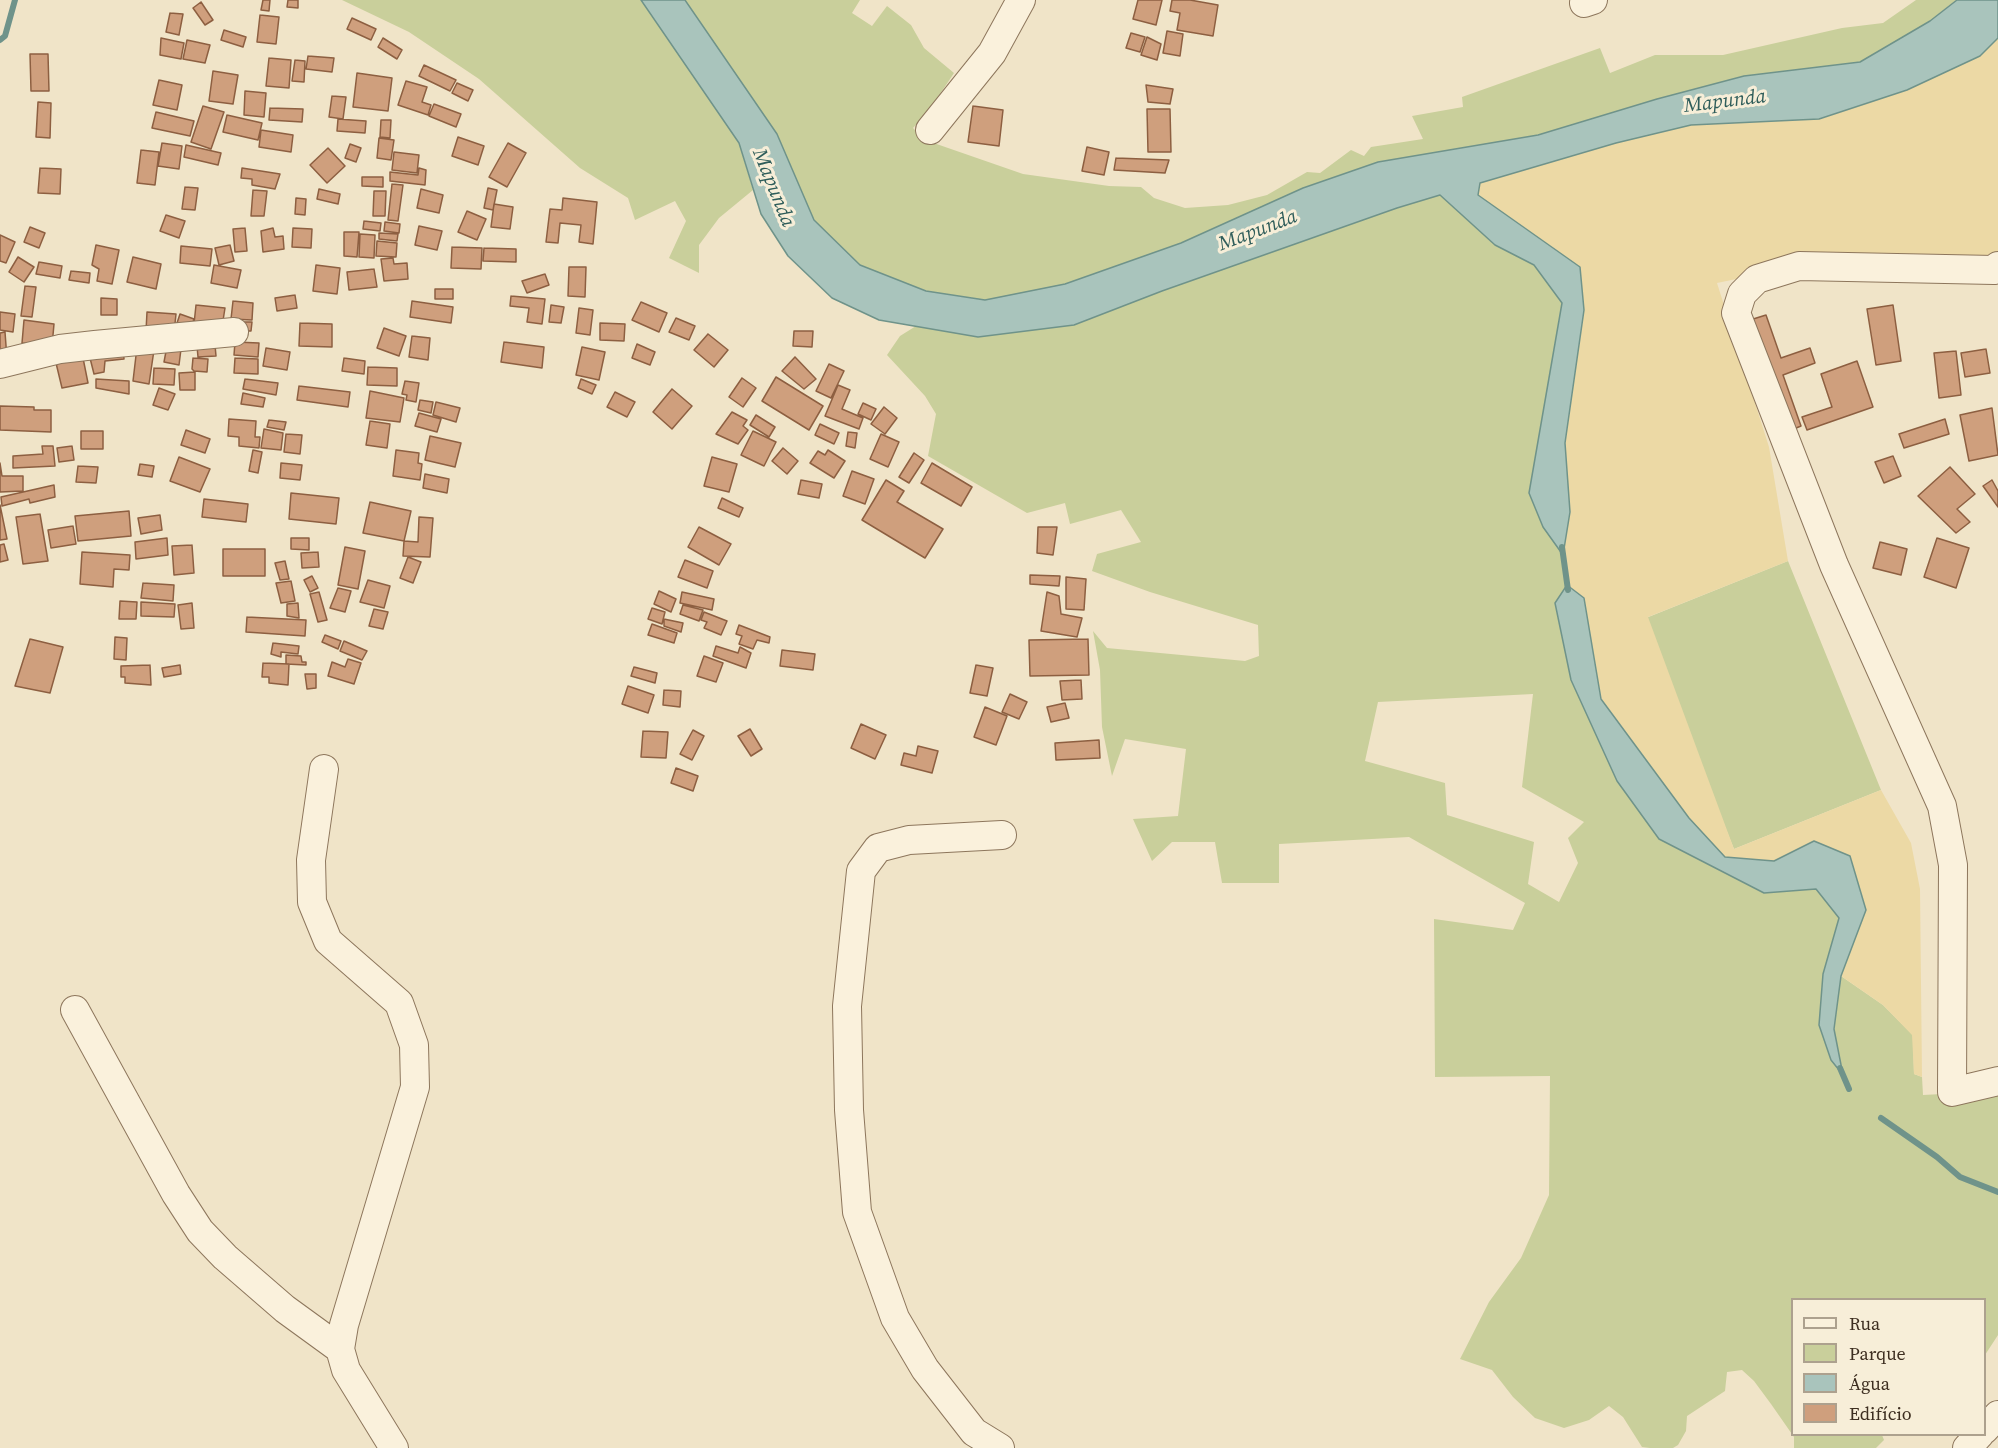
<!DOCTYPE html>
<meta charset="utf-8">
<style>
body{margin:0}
#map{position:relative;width:1998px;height:1448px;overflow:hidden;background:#f0e4c8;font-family:"Source Serif 4",serif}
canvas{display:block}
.legend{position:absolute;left:1791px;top:1298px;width:195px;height:138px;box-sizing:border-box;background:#f7eed8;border:2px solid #ada18e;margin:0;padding:8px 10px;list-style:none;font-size:18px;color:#3d2e20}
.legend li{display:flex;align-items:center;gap:12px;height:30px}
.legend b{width:30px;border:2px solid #ada18e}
</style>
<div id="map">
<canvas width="1998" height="1448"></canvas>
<ul class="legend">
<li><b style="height:8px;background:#faf1dc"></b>Rua</li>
<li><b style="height:16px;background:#c9cf9b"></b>Parque</li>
<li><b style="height:16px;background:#a9c4bc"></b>Água</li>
<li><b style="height:16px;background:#cf9f7d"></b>Edifício</li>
</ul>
</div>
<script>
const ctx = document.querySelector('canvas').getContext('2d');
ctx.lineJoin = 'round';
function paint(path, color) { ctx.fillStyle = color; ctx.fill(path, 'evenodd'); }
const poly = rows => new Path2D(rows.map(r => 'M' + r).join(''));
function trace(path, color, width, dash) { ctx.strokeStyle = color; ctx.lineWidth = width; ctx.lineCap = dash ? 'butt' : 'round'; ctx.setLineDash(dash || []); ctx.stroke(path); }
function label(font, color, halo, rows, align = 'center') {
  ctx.font = font + ' "Source Serif 4",serif'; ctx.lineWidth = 6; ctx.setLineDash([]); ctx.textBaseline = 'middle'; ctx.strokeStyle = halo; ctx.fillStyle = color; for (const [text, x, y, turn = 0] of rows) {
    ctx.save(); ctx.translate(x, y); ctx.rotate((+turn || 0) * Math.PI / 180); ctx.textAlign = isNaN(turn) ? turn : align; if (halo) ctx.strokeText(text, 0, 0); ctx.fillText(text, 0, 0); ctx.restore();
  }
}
paint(poly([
 [342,0,641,0,739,143,753,190,719,218,699,245,699,273,669,258,686,221,675,201,635,220,628,198,580,168,479,79,409,32],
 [685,0,860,0,852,13,872,26,887,6,911,25,924,48,954,73,930,109,913,128,925,140,1023,174,1109,186,1141,187,1154,198,1185,208,1228,205,1267,195,1307,172,1320,173,1351,150,1364,156,1371,147,1423,139,1412,116,1463,107,1462,97,1600,48,1610,73,1655,55,1723,55,1842,28,1883,23,1916,0,1956,0,1930,21,1860,62,1744,76,1657,99,1538,135,1378,162,1303,188,1181,243,1065,284,985,300,926,291,860,265,814,220,777,134],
 [1440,195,1495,245,1534,265,1562,303,1548,383,1543,527,1563,555,1565,566,1567,585,1555,604,1571,680,1617,781,1764,893,1816,889,1839,918,1823,974,1819,1025,1842,1073,1834,1029,1841,976,1883,1005,1913,1035,1914,1074,1922,1077,1923,1095,1998,1091,1998,1335,1985,1355,1984,1300,1792,1300,1792,1434,1882,1435,1884,1440,1876,1448,1794,1448,1794,1437,1771,1404,1754,1381,1742,1370,1727,1372,1725,1391,1687,1416,1686,1431,1678,1445,1673,1448,1650,1448,1642,1447,1623,1417,1609,1406,1589,1420,1564,1428,1535,1418,1513,1397,1492,1370,1460,1359,1489,1302,1521,1258,1549,1195,1550,1076,1435,1077,1434,919,1513,930,1525,903,1409,837,1279,844,1279,883,1222,883,1215,842,1172,842,1152,861,1133,819,1178,816,1186,749,1125,739,1112,776,1102,727,1100,670,1093,631,1107,648,1245,661,1259,656,1258,625,1150,592,1092,571,1097,554,1141,542,1121,510,1070,524,1065,503,1027,513,928,456,936,414,925,396,887,355,900,336,916,326,978,337,1074,325,1162,291,1397,208],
 [1533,694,1522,787,1584,822,1568,838,1578,863,1559,902,1528,884,1534,842,1447,815,1445,783,1365,761,1378,702],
 [1788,561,1881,790,1734,849,1641,620]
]), '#c9cf9b');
paint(poly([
 [1998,38,1998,266,1799,266,1717,283,1769,447,1788,561,1648,617,1734,849,1881,790,1911,843,1920,889,1922,1077,1914,1074,1912,1035,1883,1005,1841,976,1866,910,1814,841,1774,861,1725,857,1689,818,1601,698,1584,598,1567,585,1563,555,1570,512,1565,443,1584,310,1478,195,1480,183,1616,143,1691,125,1820,119,1907,90,1980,56]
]), '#ecd9a5');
const water = poly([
 [641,0,685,0,777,134,814,220,860,265,926,291,985,300,1065,284,1181,243,1303,188,1378,162,1538,135,1657,99,1744,76,1860,62,1930,21,1957,0,1998,0,1998,38,1980,56,1907,90,1819,119,1691,125,1616,143,1480,183,1478,195,1580,267,1584,310,1565,443,1570,512,1563,555,1543,527,1529,493,1562,303,1534,265,1495,245,1440,195,1397,208,1162,291,1074,325,978,337,879,320,832,298,788,256,761,214,739,143,641,0],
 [1567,585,1584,598,1601,699,1689,818,1725,857,1774,861,1814,841,1850,856,1866,910,1841,976,1834,1029,1843,1075,1831,1060,1819,1025,1823,974,1839,918,1816,889,1764,893,1659,839,1617,781,1571,680,1555,603,1567,585]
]);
paint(water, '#a9c4bc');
trace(water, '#6f938a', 1.5);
trace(poly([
 [0,40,5,36,15,0],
 [1562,547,1568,590],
 [1840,1068,1849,1089],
 [1881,1118,1937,1157,1960,1177,1998,1192]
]), '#6f938a', 6);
const building = poly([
 [263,0,270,0,269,11,261,10,263,0],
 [288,0,298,0,298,8,287,7,288,0],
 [1138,0,1162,0,1156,25,1133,19,1138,0],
 [1172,0,1190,0,1218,5,1213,36,1177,30,1180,13,1170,11,1172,0],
 [201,2,213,20,205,25,193,8,201,2],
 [170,13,183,14,179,35,166,32,170,13],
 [260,15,279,17,276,44,257,42,260,15],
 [352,18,376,29,371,40,347,29,352,18],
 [224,30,246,37,243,47,221,40,224,30],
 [1167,31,1183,34,1180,56,1163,53,1167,31],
 [1131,33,1145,37,1140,52,1126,48,1131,33],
 [1147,37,1161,44,1157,60,1141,55,1147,37],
 [161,38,184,43,181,59,160,55,161,38],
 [383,38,402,50,397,59,378,47,383,38],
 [187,40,210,45,205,63,183,59,187,40],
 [30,54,48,54,49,91,31,91,30,54],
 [308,56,334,58,332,72,306,69,308,56],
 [269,58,291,60,289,88,266,86,269,58],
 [295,60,305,61,304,82,292,81,295,60],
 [424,65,456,80,450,91,419,76,424,65],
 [213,71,238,75,233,104,209,101,213,71],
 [357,73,392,78,388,111,353,107,357,73],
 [159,80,182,85,177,110,153,105,159,80],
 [406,81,427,87,422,102,431,105,428,115,398,105,406,81],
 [457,83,473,90,468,101,452,93,457,83],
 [1146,85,1173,89,1170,104,1148,102,1146,85],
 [245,91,266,93,264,117,244,115,245,91],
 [332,96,346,97,343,119,329,117,332,96],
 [38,102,51,103,50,138,36,137,38,102],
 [434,104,461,114,456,127,429,116,434,104],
 [203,106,224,112,211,149,191,142,203,106],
 [973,106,1003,110,999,146,968,142,973,106],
 [270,108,303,109,302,122,269,120,270,108],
 [1147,109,1170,109,1171,152,1148,152,1147,109],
 [156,112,194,121,190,136,152,128,156,112],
 [227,115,262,123,258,140,223,132,227,115],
 [338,119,366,121,365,133,337,131,338,119],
 [381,120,391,120,390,138,380,137,381,120],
 [261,130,293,135,291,152,259,147,261,130],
 [458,137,484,146,478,165,452,156,458,137],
 [379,138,394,140,391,160,377,158,379,138],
 [162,143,182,146,179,169,158,166,162,143],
 [508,143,526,153,507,187,489,177,508,143],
 [350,144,361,148,356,162,345,158,350,144],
 [186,145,221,153,218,165,184,157,186,145],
 [1087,147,1109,152,1104,175,1082,171,1087,147],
 [328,148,345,166,327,183,310,165,328,148],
 [141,150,159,152,155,185,137,183,141,150],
 [394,152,419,155,417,173,392,170,394,152],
 [1116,158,1169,160,1165,173,1114,170,1116,158],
 [40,168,61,169,60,194,38,193,40,168],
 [242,168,280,174,275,189,252,185,252,179,241,178,242,168],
 [419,168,426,170,425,185,390,181,390,172,418,175,419,168],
 [362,177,383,177,383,187,362,186,362,177],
 [392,184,403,185,398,221,388,220,392,184],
 [185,187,198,188,195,210,182,209,185,187],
 [488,188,497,190,493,210,484,208,488,188],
 [319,189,340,194,338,204,317,199,319,189],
 [421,189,443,195,439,213,417,208,421,189],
 [253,190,267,191,264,216,251,216,253,190],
 [374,191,386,191,385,216,373,216,374,191],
 [296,198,306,199,305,215,295,214,296,198],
 [563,198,597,202,593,244,579,242,581,225,560,223,558,243,546,242,550,209,562,210,563,198],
 [494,204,513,207,510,229,491,227,494,204],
 [467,211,486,219,477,240,458,232,467,211],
 [166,215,185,221,179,238,160,231,166,215],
 [364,221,381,223,380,231,363,229,364,221],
 [385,222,400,224,399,233,384,231,385,222],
 [419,226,442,231,437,250,415,245,419,226],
 [30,227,45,233,39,248,24,242,30,227],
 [245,228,247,251,235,252,233,229,245,228],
 [273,228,275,237,283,236,284,249,263,252,261,231,273,228],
 [293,228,312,229,311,248,292,247,293,228],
 [344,232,359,232,357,257,344,256,344,232],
 [379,233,398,234,397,241,379,239,379,233],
 [360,234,375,235,374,258,359,257,360,234],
 [0,235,15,242,6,263,0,261,0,235],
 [377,241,397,243,396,257,376,256,377,241],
 [96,245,119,250,112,284,97,281,99,269,92,265,96,245],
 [230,245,234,261,219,265,215,248,230,245],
 [181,246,212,249,210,266,180,263,181,246],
 [452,247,482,248,481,269,451,268,452,247],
 [484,248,516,249,516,262,483,261,484,248],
 [18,257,34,267,24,282,9,272,18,257],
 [133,257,161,264,156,289,127,282,133,257],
 [393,258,394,264,407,263,408,279,384,281,381,259,393,258],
 [39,262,62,266,60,278,36,274,39,262],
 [214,265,241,270,237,288,211,283,214,265],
 [316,265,340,268,337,294,313,291,316,265],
 [569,267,586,267,585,297,568,296,569,267],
 [374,269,377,287,349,290,347,272,374,269],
 [71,271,90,273,89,283,69,280,71,271],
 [545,274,549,285,527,293,522,281,545,274],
 [25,286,36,287,32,317,21,316,25,286],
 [435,289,453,289,453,299,435,299,435,289],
 [295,295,297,308,277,311,275,298,295,295],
 [511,296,545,299,542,324,527,322,529,308,510,306,511,296],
 [101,298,117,299,117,315,101,315,101,298],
 [233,301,253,303,252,320,231,319,233,301],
 [412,301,453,307,451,323,410,317,412,301],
 [641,302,667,313,659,332,632,320,641,302],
 [196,305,225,308,222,327,194,324,196,305],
 [551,305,564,307,561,323,549,322,551,305],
 [1893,305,1901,361,1876,365,1867,309,1893,305],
 [579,308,593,310,590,335,576,333,579,308],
 [0,312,15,314,13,332,0,330,0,312],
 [147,312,176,314,174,333,146,331,147,312],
 [180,314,194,319,191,328,177,323,180,314],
 [1766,315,1781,358,1810,348,1815,363,1783,375,1801,426,1789,431,1750,320,1766,315],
 [676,318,695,326,689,340,669,332,676,318],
 [24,320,54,324,52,346,22,343,24,320],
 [233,322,252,322,251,331,233,331,233,322],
 [300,323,332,324,332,347,299,346,300,323],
 [600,323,625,324,624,341,600,340,600,323],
 [384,328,406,336,399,356,377,348,384,328],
 [794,331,813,331,812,347,793,346,794,331],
 [5,332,7,359,0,359,0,333,5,332],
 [708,334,728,350,714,367,694,350,708,334],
 [412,336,430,338,428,360,409,357,412,336],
 [235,342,259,343,258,357,234,355,235,342],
 [504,342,544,347,542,368,501,362,504,342],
 [637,344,655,352,650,365,632,358,637,344],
 [215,345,216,356,198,357,197,346,215,345],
 [167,346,181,349,179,365,164,362,167,346],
 [137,347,154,350,149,384,133,381,137,347],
 [582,347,605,352,599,380,576,375,582,347],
 [123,348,124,359,105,361,104,372,94,374,89,354,123,348],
 [266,348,290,352,287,370,263,366,266,348],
 [1986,349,1990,373,1965,377,1961,353,1986,349],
 [1956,351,1961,395,1939,398,1934,353,1956,351],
 [795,357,816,379,804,389,782,371,795,357],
 [83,358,88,383,62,388,56,363,83,358],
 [193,358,208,359,207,372,194,371,192,369,193,358],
 [235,358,258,359,258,374,234,373,235,358],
 [344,358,365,361,364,374,342,371,344,358],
 [1857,361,1873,407,1807,430,1802,417,1832,407,1821,374,1857,361],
 [829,364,844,371,831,398,816,391,829,364],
 [368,367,397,368,397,386,367,385,368,367],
 [154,368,175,369,174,385,153,384,154,368],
 [195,372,195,390,180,390,179,373,195,372],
 [776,377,823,406,809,430,762,401,776,377],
 [742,378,756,388,743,407,729,397,742,378],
 [96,379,129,381,129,394,96,388,96,379],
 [245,379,278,383,276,395,243,389,245,379],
 [581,379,596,385,592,394,578,388,581,379],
 [405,381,419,383,416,402,406,400,407,395,402,394,405,381],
 [838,385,850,390,842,409,863,418,859,429,825,416,838,385],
 [299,386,350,392,348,407,297,400,299,386],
 [159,388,175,394,168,410,153,405,159,388],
 [672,389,692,406,672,429,653,412,672,389],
 [370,391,404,398,400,422,366,418,370,391],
 [615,392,635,402,627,417,607,407,615,392],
 [243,393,265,398,263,407,241,404,243,393],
 [420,400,433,402,431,413,418,410,420,400],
 [436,402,460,408,456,422,433,415,436,402],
 [863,403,876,409,871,420,858,414,863,403],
 [0,406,34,407,34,410,51,410,51,432,0,430,0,406],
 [884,407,897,418,885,434,871,424,884,407],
 [1992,408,1998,455,1969,461,1960,415,1992,408],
 [732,412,747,420,743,426,748,430,738,444,716,434,732,412],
 [419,413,441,419,437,432,415,426,419,413],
 [756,415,775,427,769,437,750,425,756,415],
 [229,419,256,421,255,437,260,437,259,448,239,446,239,437,228,436,229,419],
 [1945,419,1949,434,1904,448,1899,434,1945,419],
 [269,420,286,422,284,430,267,427,269,420],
 [370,421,390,424,387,448,366,445,370,421],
 [820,424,839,433,834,444,815,435,820,424],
 [264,429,283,433,281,450,261,448,264,429],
 [186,430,210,439,205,453,181,445,186,430],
 [81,431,103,431,103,449,81,449,81,431],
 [753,431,776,442,764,466,741,455,753,431],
 [848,432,857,433,855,448,846,446,848,432],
 [286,434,302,435,300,454,284,452,286,434],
 [881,434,899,442,888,467,870,459,881,434],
 [430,436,461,443,455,467,425,460,430,436],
 [42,446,53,446,55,466,13,468,13,456,43,454,42,446],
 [72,446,74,460,59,462,57,448,72,446],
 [783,448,798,461,787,474,772,461,783,448],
 [253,450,262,452,258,473,249,471,253,450],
 [396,450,419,453,418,463,422,464,420,480,393,476,396,450],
 [828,450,845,461,834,478,810,463,818,451,825,455,828,450],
 [914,453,924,460,909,483,899,477,914,453],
 [1893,456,1901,476,1884,483,1875,462,1893,456],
 [179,457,210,469,200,492,170,481,179,457],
 [712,457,737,464,729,492,704,486,712,457],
 [0,463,2,476,23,476,23,491,0,492,0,463],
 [281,463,302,465,300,480,280,478,281,463],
 [932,463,972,487,961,506,921,483,932,463],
 [140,464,154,466,152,477,138,475,140,464],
 [78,466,98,467,96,483,76,482,78,466],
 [1950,467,1975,494,1957,509,1970,522,1956,533,1918,496,1950,467],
 [852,471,874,479,865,504,843,496,852,471],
 [425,474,449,479,447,493,423,488,425,474],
 [801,480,822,484,819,498,798,494,801,480],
 [886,480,904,491,897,502,943,529,925,558,862,520,886,480],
 [1992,480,1998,491,1998,507,1983,486,1992,480],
 [54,485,55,497,30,503,29,499,2,506,1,497,54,485],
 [291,493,339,498,336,524,289,519,291,493],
 [722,498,743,508,739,517,718,508,722,498],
 [204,499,248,504,246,522,202,517,204,499],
 [370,502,411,511,404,541,363,533,370,502],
 [0,505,7,539,0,540,0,505],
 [129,511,131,536,78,541,75,516,129,511],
 [40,514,48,561,23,564,16,517,40,514],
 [160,515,162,530,141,534,138,518,160,515],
 [419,517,433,518,430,557,403,556,404,541,418,542,419,517],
 [73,526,76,544,51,548,48,530,73,526],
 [699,527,731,544,719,565,688,547,699,527],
 [1038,527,1057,527,1053,555,1037,553,1038,527],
 [167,538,168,555,136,559,135,542,167,538],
 [291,538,309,538,309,550,291,549,291,538],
 [1937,538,1969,548,1956,588,1924,577,1937,538],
 [1880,542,1907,549,1901,575,1873,568,1880,542],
 [4,544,8,560,0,562,0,545,4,544],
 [192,545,194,573,174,575,172,546,192,545],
 [345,547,365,551,358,589,338,585,345,547],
 [223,549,265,549,265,576,223,576,223,549],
 [82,552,130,555,129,570,114,569,113,587,80,584,82,552],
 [318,552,319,567,302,568,301,553,318,552],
 [408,557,421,562,413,583,400,578,408,557],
 [685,560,713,571,707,588,678,577,685,560],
 [285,561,289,579,280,580,275,563,285,561],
 [1030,575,1060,576,1059,586,1030,584,1030,575],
 [312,576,318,588,310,592,304,580,312,576],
 [1066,577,1086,579,1084,610,1066,609,1066,577],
 [368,580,390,586,384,608,360,602,368,580],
 [291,581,295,601,281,603,276,583,291,581],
 [143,583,174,585,173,601,141,598,143,583],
 [338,588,351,591,345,612,330,608,338,588],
 [659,591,676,599,671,612,654,604,659,591],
 [319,592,327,620,318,622,310,594,319,592],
 [682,592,714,599,712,610,680,603,682,592],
 [1047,592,1059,596,1061,614,1082,618,1077,637,1041,631,1047,592],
 [120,601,137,602,136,619,119,619,120,601],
 [141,602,175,604,174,617,141,616,141,602],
 [192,603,194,628,181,629,178,605,192,603],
 [298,603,299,618,287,616,287,604,298,603],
 [683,605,703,610,699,621,680,614,683,605],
 [652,608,665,612,662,624,648,619,652,608],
 [374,609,388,612,383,629,369,626,374,609],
 [704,612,727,621,721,635,704,628,707,622,701,620,704,612],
 [247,617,306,620,305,636,246,632,247,617],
 [664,619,683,623,681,632,664,626,664,619],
 [652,624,677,633,674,643,648,635,652,624],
 [739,625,770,637,769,643,757,640,753,649,739,644,742,636,736,634,739,625],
 [325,635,341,641,338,649,322,642,325,635],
 [115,637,127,638,126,660,114,659,115,637],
 [30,639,63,647,50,693,15,686,30,639],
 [1088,639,1089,675,1030,676,1029,640,1088,639],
 [344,641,367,651,362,660,340,651,344,641],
 [273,643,299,646,298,654,281,652,281,657,271,654,273,643],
 [716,646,738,653,740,647,751,653,746,668,713,656,716,646],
 [782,650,815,654,813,670,780,666,782,650],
 [286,655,301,656,302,662,306,662,306,665,286,664,286,655],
 [704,656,723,663,716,682,697,676,704,656],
 [348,659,361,663,354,684,328,676,332,662,345,667,348,659],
 [263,663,289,664,288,685,269,683,269,677,262,677,263,663],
 [150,665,151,685,125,683,125,677,121,677,121,666,150,665],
 [180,665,181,674,164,677,162,668,180,665],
 [976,665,993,668,987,696,970,693,976,665],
 [634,667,657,673,655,683,631,676,634,667],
 [305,674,316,674,316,688,307,689,305,674],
 [1081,680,1082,699,1062,700,1060,681,1081,680],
 [628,686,654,695,648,713,622,704,628,686],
 [664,690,681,691,680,707,663,705,664,690],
 [1010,694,1027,702,1019,719,1002,712,1010,694],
 [1065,703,1069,718,1051,722,1047,707,1065,703],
 [985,707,1007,716,996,745,974,737,985,707],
 [861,724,886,735,875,759,851,748,861,724],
 [750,729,762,749,751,756,738,736,750,729],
 [693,730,704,736,692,760,680,754,693,730],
 [643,731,668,732,666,758,641,757,643,731],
 [1099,740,1100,758,1056,760,1055,743,1099,740],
 [918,746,938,751,932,773,901,765,904,753,916,756,918,746],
 [676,768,698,776,693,791,671,783,676,768]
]);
paint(building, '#cf9f7d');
trace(building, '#8d5f41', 1.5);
const minor = poly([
 [1584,3,1593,0],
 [930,130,992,53,1021,0],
 [1998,266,1994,270,1799,266,1757,279,1742,294,1736,313,1834,565,1942,806,1953,865,1952,1092,1998,1081],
 [0,364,60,349,95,345,234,332],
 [324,769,311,860,312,902,328,941,399,1003,414,1045,415,1087,344,1325,340,1349,346,1370,394,1448],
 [75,1010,176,1194,200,1231,225,1257,285,1309,340,1349],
 [1984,1430,1998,1415],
 [1000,1448,974,1432,925,1369,895,1318,857,1212,849,1110,847,1006,861,871,878,848,909,840,1002,835],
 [1967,1448,1980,1434]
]);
trace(minor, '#8d765c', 30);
trace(minor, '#faf1dc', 28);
label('italic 20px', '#2f5d5a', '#f7eed8', [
 ["Mapunda",1725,102,-7],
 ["Mapunda",773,188,68],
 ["Mapunda",1258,231,-21]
]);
</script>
